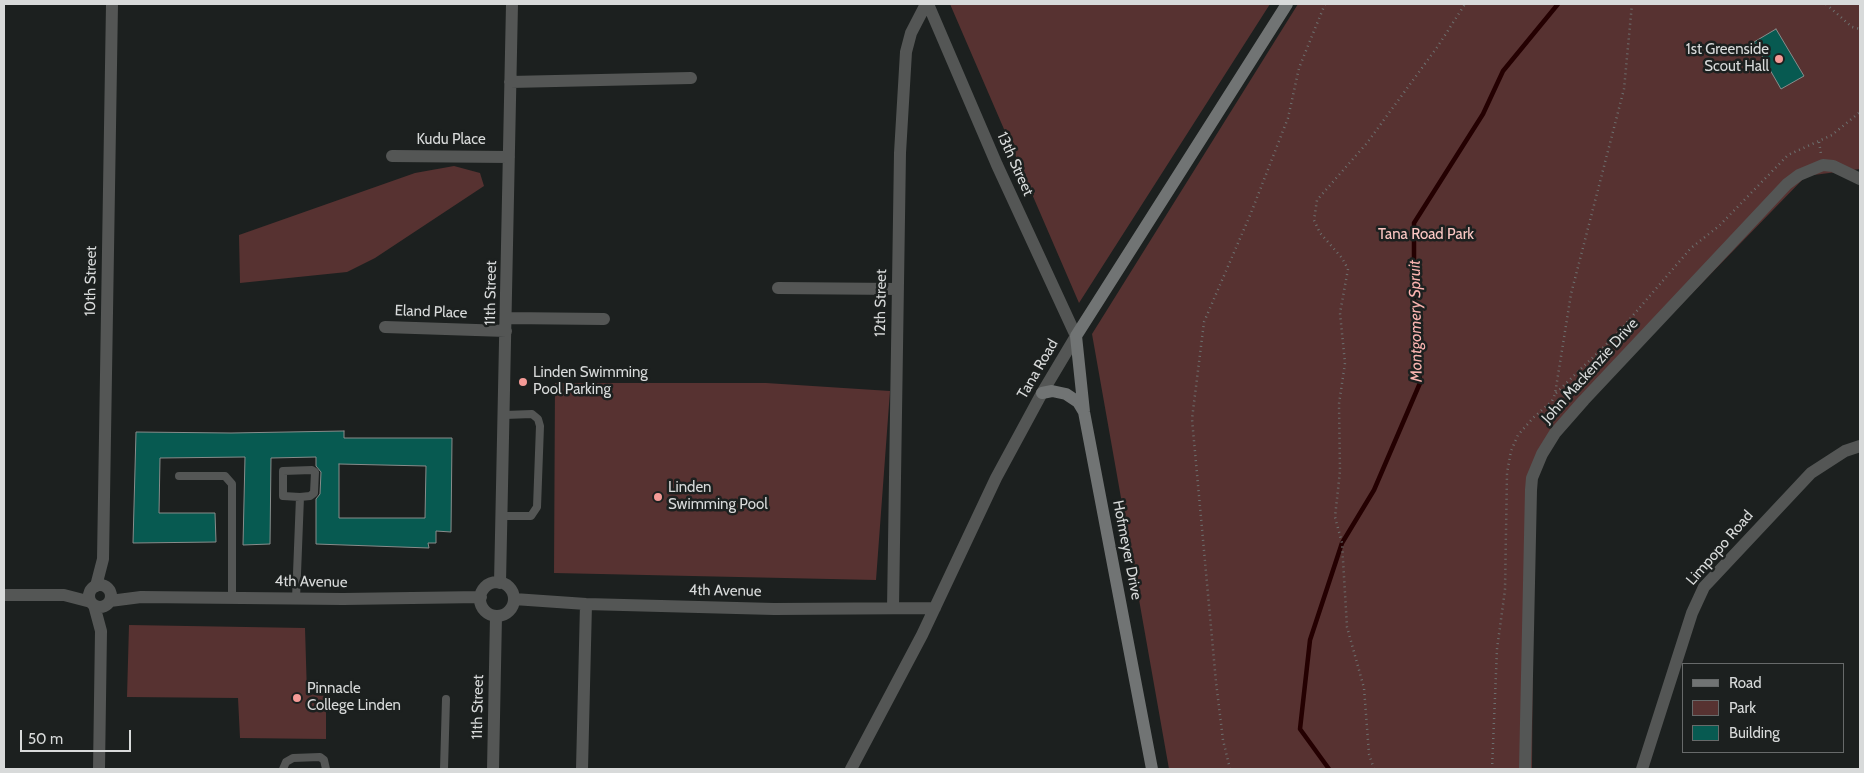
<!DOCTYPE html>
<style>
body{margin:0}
#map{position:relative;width:1864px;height:773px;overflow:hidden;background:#1c201f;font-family:Cabin,sans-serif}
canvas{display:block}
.frame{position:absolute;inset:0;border:5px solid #d8dada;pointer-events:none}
.legend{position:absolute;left:1682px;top:663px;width:162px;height:90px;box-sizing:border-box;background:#1c201f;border:1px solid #676a6a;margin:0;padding:6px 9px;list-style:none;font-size:15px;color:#d8dada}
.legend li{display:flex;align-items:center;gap:10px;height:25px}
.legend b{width:25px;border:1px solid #676a6a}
.scale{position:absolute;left:20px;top:730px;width:111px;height:22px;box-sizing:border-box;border:2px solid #d8dada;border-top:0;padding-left:6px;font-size:15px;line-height:18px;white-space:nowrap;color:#d8dada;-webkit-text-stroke:4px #1c201f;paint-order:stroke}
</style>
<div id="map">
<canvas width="1864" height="773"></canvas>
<div class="frame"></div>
<ul class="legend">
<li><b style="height:6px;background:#717474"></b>Road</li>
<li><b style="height:14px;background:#573231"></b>Park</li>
<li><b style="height:14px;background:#075a51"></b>Building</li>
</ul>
<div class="scale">50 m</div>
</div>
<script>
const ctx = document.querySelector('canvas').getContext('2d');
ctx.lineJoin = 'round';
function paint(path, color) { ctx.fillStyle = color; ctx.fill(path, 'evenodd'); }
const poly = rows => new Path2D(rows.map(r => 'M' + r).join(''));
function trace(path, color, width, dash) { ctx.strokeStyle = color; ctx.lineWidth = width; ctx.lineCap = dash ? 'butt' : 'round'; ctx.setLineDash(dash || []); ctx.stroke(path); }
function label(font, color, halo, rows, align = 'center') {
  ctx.font = font + ' Cabin,sans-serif'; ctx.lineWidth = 5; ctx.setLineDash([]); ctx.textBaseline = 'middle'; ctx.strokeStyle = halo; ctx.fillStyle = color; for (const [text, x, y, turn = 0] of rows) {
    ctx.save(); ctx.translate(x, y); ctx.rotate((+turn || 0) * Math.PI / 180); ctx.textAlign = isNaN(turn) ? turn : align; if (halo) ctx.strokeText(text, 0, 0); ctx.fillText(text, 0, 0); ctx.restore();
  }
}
paint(poly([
 [950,4,1270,4,1079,303],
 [1298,4,1860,4,1860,169,1806,176,1560,429,1534,480,1532,769,1169,769,1092,334],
 [454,166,480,173,484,186,375,258,347,272,240,283,239,235,415,173],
 [555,383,766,383,890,391,876,580,554,573],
 [129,625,305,628,307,694,326,696,326,739,240,738,238,698,127,697]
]), '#573231');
trace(poly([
 [1329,769,1300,729,1310,640,1342,543,1374,490,1420,383,1414,308,1414,223,1483,114,1503,71,1558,4]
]), '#240001', 4.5);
const building = poly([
 [1776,29,1804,76,1781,89,1754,42,1776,29],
 [344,431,344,438,452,438,451,532,436,531,436,543,428,543,429,548,316,544,316,499,320,494,321,472,316,466,316,457,271,458,270,544,243,545,245,457,160,458,159,513,215,513,216,542,133,543,136,432,231,433,344,431],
 [339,464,426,466,425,518,339,518,339,464]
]);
paint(building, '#075a51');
trace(building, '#888c8b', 1);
trace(poly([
 [1826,4,1852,27,1860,29],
 [1819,142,1821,154],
 [1556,393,1617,334,1691,248,1719,226,1788,155,1832,135,1860,112],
 [1230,769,1223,740,1216,682,1192,419,1204,322,1251,213,1288,118,1299,68,1325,4],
 [1374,769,1369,754,1364,688,1347,627,1342,543,1335,517,1340,471,1339,404,1345,363,1340,313,1348,269,1342,258,1320,233,1314,220,1317,200,1367,143,1438,46,1465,4],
 [1492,769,1497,649,1505,590,1507,473,1511,451,1518,435,1533,418,1552,401,1555,394,1571,294,1624,89,1632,4]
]), '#6d706f', 2.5, [1, 4]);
trace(poly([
 [179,476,225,476,232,484,232,597],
 [503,516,531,516,537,507,540,426,538,419,532,414,505,415],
 [296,599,300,497,283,496,283,471,312,470,315,472,314,493,310,496,300,497],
 [283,769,286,762,293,758,320,757,324,760,326,769],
 [444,769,446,699]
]), '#545655', 8);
trace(poly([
 [510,82,691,78],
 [392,156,509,157],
 [778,288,898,289],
 [506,318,604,319],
 [385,327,506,331],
 '480 599a17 17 0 1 1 34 0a17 17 0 1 1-34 0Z',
 [500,583,512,4],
 '89 596a11 11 0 1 1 22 0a11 11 0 1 1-22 0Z',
 [96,586,103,559,112,4],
 [4,595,64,595,91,602],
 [514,599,586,604,774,609,935,608],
 [110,601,141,597,343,599,481,597],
 [94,605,101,631,99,769],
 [893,608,900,153,906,52,911,33,926,4],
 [493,769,496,616],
 [582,769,586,604],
 [851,769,922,635,996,478,1042,393,1076,336,997,165,928,4],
 [1525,769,1531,490,1532,478,1542,454,1555,433,1584,400,1787,184,1799,175,1823,165,1833,166,1860,179],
 [1642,769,1692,613,1704,587,1811,473,1845,451,1860,446]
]), '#545655', 12);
trace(poly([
 [1042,393,1052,391,1066,394,1078,402,1084,412],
 [1152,769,1084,412,1076,336,1287,4]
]), '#717474', 12);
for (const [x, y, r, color] of [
 [1779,59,5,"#f59b97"],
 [523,382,5,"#f59b97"],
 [658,497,5,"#f59b97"],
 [297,698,5,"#f59b97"]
]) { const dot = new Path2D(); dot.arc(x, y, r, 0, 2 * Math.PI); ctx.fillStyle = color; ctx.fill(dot); trace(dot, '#1c201f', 2); }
label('15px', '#d8dada', '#1c201f', [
 ["1st Greenside",1769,50,"right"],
 ["Scout Hall",1769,67,"right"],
 ["Linden Swimming",533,373],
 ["Pool Parking",533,390],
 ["Linden",668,488],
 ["Swimming Pool",668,505],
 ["Pinnacle",307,689],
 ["College Linden",307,706]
], 'left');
label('15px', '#d8dada', '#1c201f', [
 ["Kudu Place",451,140],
 ["13th Street",1015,164,66],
 ["10th Street",91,281,-89],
 ["11th Street",491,293,-89],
 ["12th Street",881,303,-89],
 ["Eland Place",431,312,2],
 ["Tana Road",1038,369,-60],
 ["John Mackenzie Drive",1590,371,-48],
 ["Limpopo Road",1720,548,-49],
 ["Hofmeyer Drive",1127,550,79],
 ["4th Avenue",311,582,1],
 ["4th Avenue",725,591,1],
 ["11th Street",478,707,-89]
]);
label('15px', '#fcc7c3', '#1c201f', [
 ["Tana Road Park",1426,235]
]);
label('italic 16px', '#fab4b0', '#1c201f', [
 ["Montgomery Spruit",1416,321,-91]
]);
</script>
